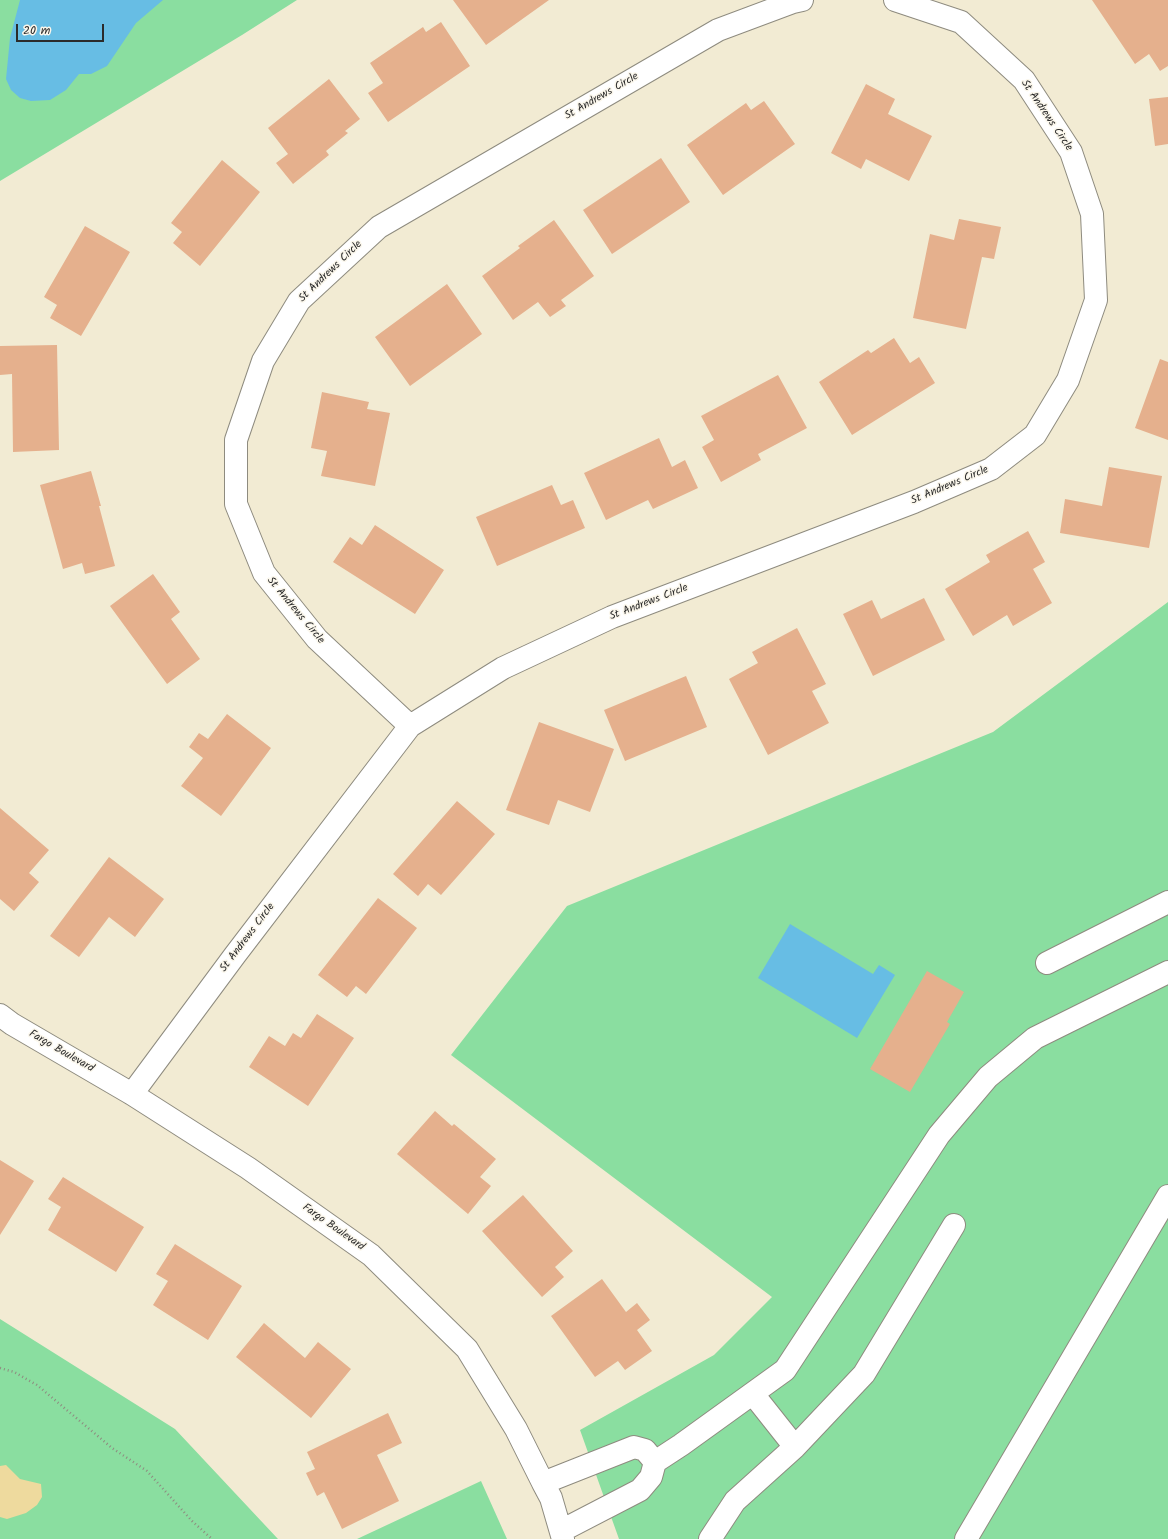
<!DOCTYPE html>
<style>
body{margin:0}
#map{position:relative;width:1168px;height:1539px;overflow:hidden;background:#f2ebd3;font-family:Kalam,sans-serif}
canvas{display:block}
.scale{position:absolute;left:16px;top:24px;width:88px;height:18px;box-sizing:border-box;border:2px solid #2b2b2b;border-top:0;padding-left:5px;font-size:12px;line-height:14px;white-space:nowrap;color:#2b2b2b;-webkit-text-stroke:3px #fbf7ec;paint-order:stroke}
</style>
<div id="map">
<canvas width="1168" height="1539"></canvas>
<div class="scale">20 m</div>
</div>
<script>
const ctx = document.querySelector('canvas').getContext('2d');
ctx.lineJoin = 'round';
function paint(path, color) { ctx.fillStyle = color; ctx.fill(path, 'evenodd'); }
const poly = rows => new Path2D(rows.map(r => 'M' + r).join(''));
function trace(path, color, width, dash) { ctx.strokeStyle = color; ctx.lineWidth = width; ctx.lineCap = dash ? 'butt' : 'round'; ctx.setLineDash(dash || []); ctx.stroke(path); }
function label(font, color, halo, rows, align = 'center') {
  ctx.font = font + ' Kalam,sans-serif'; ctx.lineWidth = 3; ctx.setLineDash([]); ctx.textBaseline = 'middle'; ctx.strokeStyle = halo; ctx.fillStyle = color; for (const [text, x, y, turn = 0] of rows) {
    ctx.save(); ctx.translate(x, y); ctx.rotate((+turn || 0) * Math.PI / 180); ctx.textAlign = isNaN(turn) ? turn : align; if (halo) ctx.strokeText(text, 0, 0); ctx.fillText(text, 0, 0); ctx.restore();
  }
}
paint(poly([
 [0,0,297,0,242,35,0,181],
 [1168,602,1168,1539,619,1539,580,1430,714,1355,772,1297,451,1055,567,906,993,732],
 [0,1319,175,1429,278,1539,0,1539],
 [481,1481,507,1539,357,1539]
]), '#8adea0');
paint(poly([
 [6,1465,20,1479,41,1484,42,1497,37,1505,26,1513,7,1519,0,1517,0,1466]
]), '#eeda9e');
paint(poly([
 [20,0,163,0,136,23,107,66,91,74,79,74,66,90,50,100,31,101,20,98,11,90,6,79,10,38],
 [790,924,873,974,879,965,895,975,857,1038,758,978]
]), '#67bde4');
paint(poly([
 [453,0,549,0,486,45],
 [1092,0,1168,0,1168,66,1160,71,1149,54,1135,64],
 [441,22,470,66,388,122,368,93,383,83,370,63,423,27,426,32],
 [329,79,360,119,345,131,348,133,326,151,329,155,293,184,276,163,288,154,268,128],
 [866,84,895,99,888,114,932,136,909,181,866,159,861,169,831,153],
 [1168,97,1168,144,1155,146,1149,99],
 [764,101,795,144,723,195,687,145,746,103,751,110],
 [661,158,690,202,612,254,583,210],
 [222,160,260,192,200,266,173,243,182,232,171,223],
 [959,219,1001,227,994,259,982,257,966,329,913,318,930,234,954,240],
 [554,220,594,276,561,300,566,306,550,317,538,302,513,320,482,276,520,248,518,246],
 [85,226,130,252,81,336,50,318,57,305,44,297],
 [447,284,482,334,410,386,375,337],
 [894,338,910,363,919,357,935,383,852,435,819,382,868,350,871,353],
 [57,345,59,450,13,452,12,374,0,375,0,346],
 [1160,359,1168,362,1168,440,1135,428],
 [778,375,807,428,758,454,761,460,721,482,702,447,714,440,701,416],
 [322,392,369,402,367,409,390,413,375,486,321,476,327,451,311,448],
 [659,438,672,467,685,460,698,488,653,509,648,500,606,520,584,473],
 [1109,467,1162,476,1149,548,1060,533,1065,499,1102,506],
 [91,471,101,506,99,506,115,566,85,574,82,563,63,569,40,485],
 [552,485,561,505,573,500,585,528,497,566,476,517],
 [375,525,444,570,415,614,333,562,350,537,362,545],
 [1028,531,1045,562,1033,569,1052,603,1013,626,1007,615,973,636,945,589,990,562,986,555],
 [153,574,180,612,171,619,200,659,167,684,110,606],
 [924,598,945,640,873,676,843,614,872,600,881,619],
 [797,628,826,684,812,691,829,723,768,755,729,679,758,663,752,652],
 [686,676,707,727,625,761,604,710],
 [227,714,271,748,221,816,181,786,203,758,189,747,199,733,208,739],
 [539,722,614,749,590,812,558,800,549,825,506,810],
 [457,801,495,834,441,895,428,884,418,896,393,874],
 [0,808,49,850,29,873,39,882,14,911,0,899],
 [109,857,164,899,135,937,109,917,79,957,50,936],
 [378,898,417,928,366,994,356,986,347,997,318,975],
 [927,971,964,992,947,1022,950,1024,910,1092,870,1069],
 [317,1014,354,1038,308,1106,249,1067,269,1036,285,1046,293,1033,301,1038],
 [435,1111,452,1126,454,1124,496,1159,480,1177,491,1186,468,1214,397,1154],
 [0,1160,34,1181,0,1235],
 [63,1177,144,1227,116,1272,48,1230,61,1207,48,1199],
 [523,1195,573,1251,555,1267,564,1277,542,1297,482,1231],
 [175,1244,242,1286,208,1340,153,1305,168,1281,156,1274],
 [602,1279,626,1312,637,1303,650,1320,637,1330,652,1351,625,1370,618,1361,595,1377,551,1316],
 [264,1323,305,1358,318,1342,351,1369,311,1418,236,1357],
 [388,1413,402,1443,377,1455,399,1501,342,1529,324,1492,317,1496,306,1473,315,1469,307,1452]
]), '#e5b08d');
const minor = poly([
 [802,0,793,2,718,30,379,227,299,301,263,361,236,440,236,504,264,573,317,639,410,726,503,668,612,617,914,502,991,469,1035,435,1068,380,1096,300,1092,214,1071,152,1024,80,961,22,895,0],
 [1047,963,1168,902],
 [0,1015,12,1024,132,1094,248,1168,371,1255,467,1349,516,1429,543,1483,551,1498,563,1539],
 [132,1094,235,955,410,726],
 [795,1447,864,1374,954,1225],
 [655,1462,681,1445,785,1370,939,1135,988,1077,1035,1038,1168,972],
 [543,1483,634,1447,645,1450,655,1462,651,1477,640,1490,561,1531],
 [710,1539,735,1501,795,1447,753,1394],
 [966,1539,1168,1196]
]);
trace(minor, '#8e8b7f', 24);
trace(poly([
 [0,1368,14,1372,37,1385,112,1448,147,1471,192,1521,212,1539]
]), '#8e8b7f', 2.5, [1, 3]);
trace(minor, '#fff', 22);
label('11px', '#2b2b2b', '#fbf7ec', [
 ["St Andrews Circle",602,97,-30],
 ["St Andrews Circle",1046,116,56],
 ["St Andrews Circle",331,272,-44],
 ["St Andrews Circle",950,486,-23],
 ["St Andrews Circle",649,603,-21],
 ["St Andrews Circle",295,611,50],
 ["St Andrews Circle",248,938,-53],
 ["Fargo Boulevard",61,1052,30],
 ["Fargo Boulevard",333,1228,35]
]);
</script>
